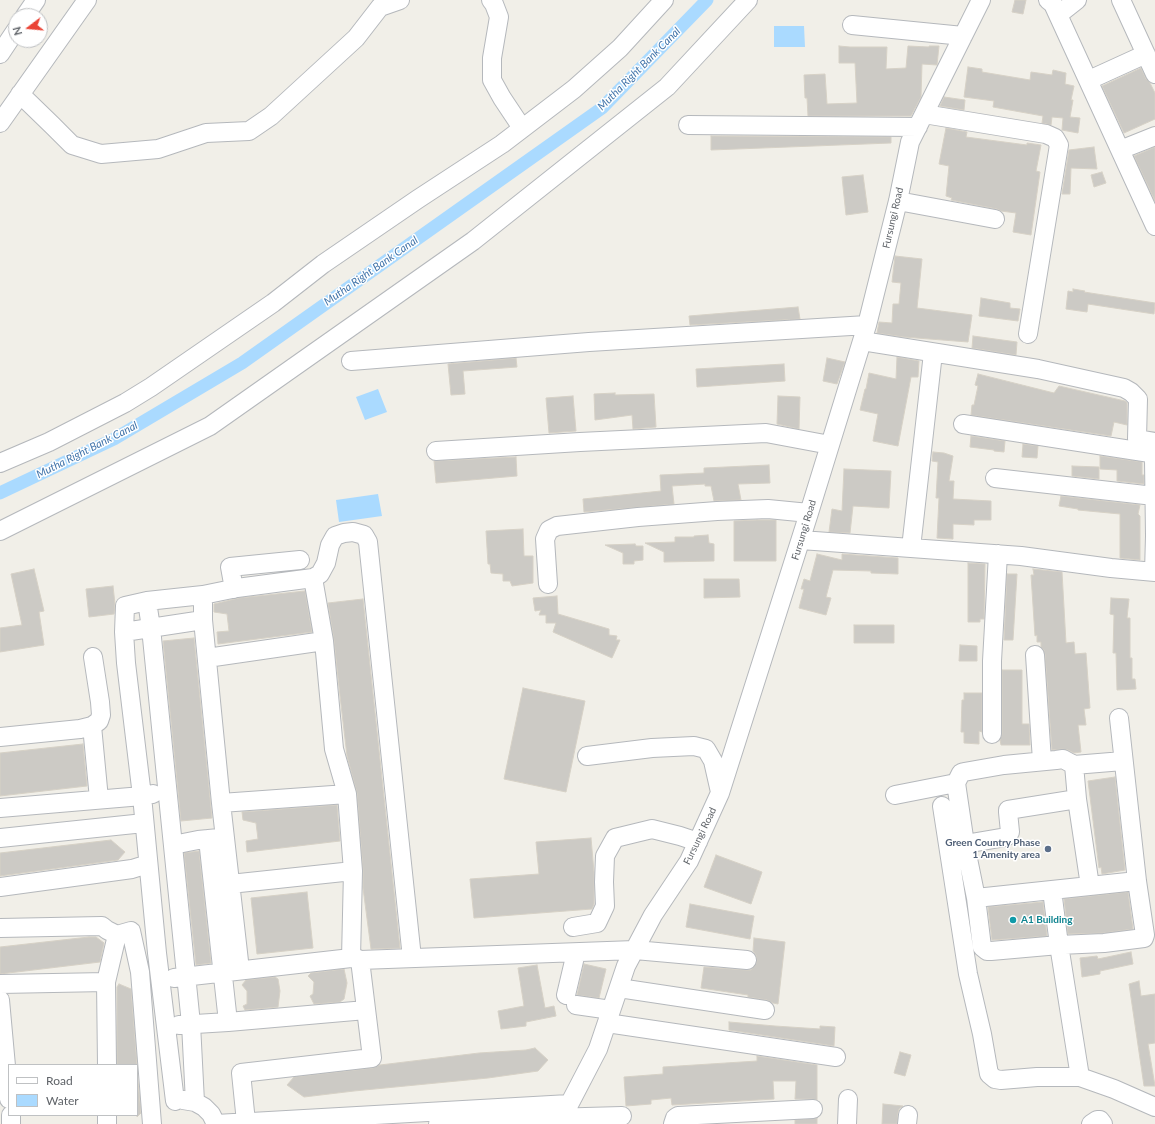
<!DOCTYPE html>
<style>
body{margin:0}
#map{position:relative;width:1155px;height:1124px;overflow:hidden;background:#f1efe8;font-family:Lato,sans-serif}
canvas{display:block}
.legend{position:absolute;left:8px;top:1064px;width:130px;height:52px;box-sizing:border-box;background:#fff;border:1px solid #bfc1c3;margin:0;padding:5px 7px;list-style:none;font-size:12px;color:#5f6368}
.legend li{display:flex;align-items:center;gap:8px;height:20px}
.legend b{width:20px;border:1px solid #bfc1c3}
.north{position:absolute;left:8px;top:8px;width:40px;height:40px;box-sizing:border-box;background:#fff;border:1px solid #bfc1c3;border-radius:50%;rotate:254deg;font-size:11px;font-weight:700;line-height:16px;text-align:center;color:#5f6368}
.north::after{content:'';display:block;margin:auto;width:14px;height:18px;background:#ea4335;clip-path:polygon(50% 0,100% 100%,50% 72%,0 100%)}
</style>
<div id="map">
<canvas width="1155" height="1124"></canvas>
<ul class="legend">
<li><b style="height:5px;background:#fff"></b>Road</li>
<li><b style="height:11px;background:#aadaff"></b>Water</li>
</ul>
<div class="north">N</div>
</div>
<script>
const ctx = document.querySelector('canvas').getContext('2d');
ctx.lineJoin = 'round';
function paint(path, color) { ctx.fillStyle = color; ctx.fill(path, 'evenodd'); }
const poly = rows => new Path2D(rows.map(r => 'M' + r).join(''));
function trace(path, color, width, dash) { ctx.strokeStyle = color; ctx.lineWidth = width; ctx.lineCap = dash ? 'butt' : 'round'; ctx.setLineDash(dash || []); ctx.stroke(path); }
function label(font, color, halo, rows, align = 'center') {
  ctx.font = font + ' Lato,sans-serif'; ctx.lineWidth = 3; ctx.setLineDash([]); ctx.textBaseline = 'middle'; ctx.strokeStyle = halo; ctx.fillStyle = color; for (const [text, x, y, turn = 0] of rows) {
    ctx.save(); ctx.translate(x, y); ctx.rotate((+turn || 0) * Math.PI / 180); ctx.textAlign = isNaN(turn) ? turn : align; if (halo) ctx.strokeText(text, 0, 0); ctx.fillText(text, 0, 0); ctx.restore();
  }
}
paint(poly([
 [774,26,804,26,805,47,774,47],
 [378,389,387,412,365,420,356,397],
 [378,494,382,516,339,522,336,500]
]), '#aadaff');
trace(poly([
 [0,493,114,439,242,363,602,108,707,0]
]), '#aadaff', 13);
const building = poly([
 [1015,0,1026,0,1023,14,1012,12,1015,0],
 [839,46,850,47,887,47,886,69,906,68,908,46,929,47,929,46,939,46,937,65,922,64,921,97,911,116,808,116,807,98,805,98,804,75,825,74,827,104,857,103,855,63,839,63,839,46],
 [968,67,982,69,982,72,1030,80,1031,72,1052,75,1053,70,1066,73,1065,84,1074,86,1071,100,1073,100,1070,117,1080,118,1078,133,1062,130,1063,118,1052,117,1051,125,1042,123,1043,116,993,107,994,101,964,97,968,67],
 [1141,68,1146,79,1150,83,1155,93,1155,119,1124,133,1102,86,1141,68],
 [944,97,965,100,964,110,940,106,944,97],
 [946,128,967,132,966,137,1027,145,1027,143,1041,145,1036,171,1040,172,1031,235,1013,232,1016,213,1001,211,997,209,951,200,952,198,946,196,949,166,939,164,946,128],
 [711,136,891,137,891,143,711,150,711,136],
 [1094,147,1097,169,1071,168,1070,194,1062,194,1069,150,1094,147],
 [1155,147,1155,201,1134,156,1155,147],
 [1102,172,1106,183,1094,187,1091,175,1102,172],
 [863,175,868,212,846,215,842,177,863,175],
 [895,256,922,259,917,308,972,315,968,342,904,337,877,333,879,322,892,323,893,304,899,304,901,283,892,282,895,256],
 [1073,289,1085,291,1084,292,1155,303,1154,314,1088,304,1087,312,1066,309,1068,291,1073,292,1073,289],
 [981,298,1010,303,1010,308,1020,309,1018,321,979,316,981,298],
 [798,307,800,319,690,325,689,316,798,307],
 [973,336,1017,342,1016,355,972,348,973,336],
 [897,357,919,361,918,377,911,377,898,446,873,441,878,414,860,410,865,389,866,389,869,373,896,379,897,357],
 [516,358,517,367,463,371,465,394,451,395,448,364,516,358],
 [827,358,845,362,837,384,823,381,827,358],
 [784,364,785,381,697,387,696,369,784,364],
 [978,374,1054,393,1059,386,1125,401,1127,403,1127,425,1114,422,1111,436,971,415,972,405,974,405,978,386,975,385,978,374],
 [615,393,615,395,654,394,656,427,633,429,632,415,595,420,594,394,615,393],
 [573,396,576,431,549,433,546,398,573,396],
 [778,396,800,397,799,429,777,424,778,396],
 [971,436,1005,441,1004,452,994,451,994,450,970,447,971,436],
 [1023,444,1038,446,1037,458,1022,457,1023,444],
 [933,452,944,453,953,456,949,481,954,481,953,499,991,501,991,520,974,520,974,525,953,524,953,539,937,538,939,498,936,498,938,462,932,461,933,452],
 [1100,456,1142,462,1142,475,1144,475,1144,484,1117,481,1117,470,1100,469,1100,456],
 [516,457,517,476,436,483,434,461,516,457],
 [769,465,770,483,738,484,741,500,714,501,711,486,705,486,705,484,672,486,674,504,584,512,583,499,661,491,660,475,704,473,704,468,769,465],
 [1072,466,1099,467,1099,479,1072,476,1072,466],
 [844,469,891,471,889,508,853,506,850,533,829,532,832,509,842,511,844,469],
 [1061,496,1140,505,1138,514,1140,516,1140,560,1120,558,1120,514,1078,510,1078,509,1059,506,1061,496],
 [757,520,776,520,776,561,734,561,734,521,757,520],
 [523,529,524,556,533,556,533,583,512,586,510,581,503,581,503,574,491,573,490,564,488,564,486,531,523,529],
 [708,535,709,543,714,544,714,561,664,562,664,552,645,543,675,542,675,537,694,537,694,536,708,535],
 [635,544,636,546,643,546,643,560,634,561,634,564,623,564,623,553,605,545,635,544],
 [817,554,842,560,842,554,898,558,898,574,871,573,871,571,833,570,826,597,831,598,826,615,799,608,804,589,801,589,804,579,810,581,817,554],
 [968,563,985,564,984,619,980,619,980,622,968,622,968,563],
 [34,569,44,611,39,612,44,645,0,652,0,628,22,625,11,574,34,569],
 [1033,569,1062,572,1066,643,1074,642,1075,654,1086,653,1090,708,1084,709,1086,725,1078,725,1081,752,1074,753,1068,750,1062,749,1052,750,1045,654,1044,650,1041,647,1041,642,1037,642,1037,635,1035,636,1031,575,1034,575,1033,569],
 [1007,574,1017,574,1013,640,1004,640,1007,574],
 [704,579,739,579,740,597,704,598,704,579],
 [113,586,115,604,114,614,89,617,86,589,113,586],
 [305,591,312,632,218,644,217,632,229,631,227,614,214,612,214,604,239,598,305,591],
 [557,596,558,614,609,629,609,635,617,636,616,640,620,640,612,658,553,632,556,623,546,623,546,615,539,615,541,610,535,611,533,598,557,596],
 [1111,598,1129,599,1127,618,1130,618,1130,658,1132,658,1132,679,1135,679,1136,689,1117,690,1116,653,1113,653,1114,615,1110,614,1111,598],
 [363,599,400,948,371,949,363,888,363,870,357,793,347,756,340,696,334,640,328,603,363,599],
 [854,625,894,625,894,643,854,643,854,625],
 [194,638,212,818,181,821,163,641,194,638],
 [960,645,977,646,977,661,959,661,960,645],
 [1002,670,1022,670,1022,724,1029,724,1030,745,1001,745,1000,740,1002,734,1002,670],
 [523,688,585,701,566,792,504,779,523,688],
 [964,693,982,693,982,732,979,731,979,744,964,743,964,732,961,732,962,700,964,700,964,693],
 [83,744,87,786,0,796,0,753,83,744],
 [1115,777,1125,870,1102,874,1101,867,1099,868,1088,781,1115,777],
 [337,805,340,841,247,852,246,841,258,839,256,823,243,820,242,812,337,805],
 [591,838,594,872,594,904,592,909,474,918,470,879,539,874,536,842,591,838],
 [111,840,125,852,118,860,0,876,0,853,111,840],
 [199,851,211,963,196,965,184,853,199,851],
 [716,855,762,872,751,904,704,887,716,855],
 [307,892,313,948,257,954,251,898,307,892],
 [1128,892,1133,929,1103,933,1068,934,1064,899,1128,892],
 [1043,902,1047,936,992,940,988,907,1043,902],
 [690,904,754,916,750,939,686,927,690,904],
 [89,937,96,937,104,943,100,962,0,974,0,947,89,937],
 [754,938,785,942,778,1004,773,1003,767,1000,748,997,748,995,701,988,704,967,746,970,751,970,755,966,757,961,756,955,753,951,754,938],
 [1131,952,1133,964,1100,971,1100,974,1082,977,1080,958,1097,956,1098,959,1131,952],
 [584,964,606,969,599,998,577,995,584,964],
 [537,965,545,1008,554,1006,556,1016,526,1022,526,1026,501,1029,498,1011,524,1006,518,968,537,965],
 [344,969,347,983,344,999,340,1002,314,1004,310,996,313,994,314,982,308,976,311,973,344,969],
 [275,977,278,979,280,991,278,1007,245,1010,243,1006,247,1004,247,991,242,985,246,980,275,977],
 [1139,981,1141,996,1155,994,1155,1043,1148,1044,1155,1086,1144,1086,1129,984,1139,981],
 [119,984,131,989,137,1065,117,1065,117,987,119,984],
 [729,1022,775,1026,820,1029,820,1026,835,1027,834,1046,729,1030,729,1022],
 [535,1048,548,1060,538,1071,488,1078,354,1091,304,1097,287,1085,294,1077,373,1068,380,1065,479,1053,526,1050,535,1048],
 [900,1052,911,1055,905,1076,894,1073,900,1052],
 [757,1056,817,1065,817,1100,812,1099,795,1099,796,1081,773,1081,774,1099,672,1105,671,1098,651,1100,651,1104,626,1106,624,1077,663,1074,663,1067,757,1061,757,1056],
 [137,1071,141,1113,137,1117,137,1071],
 [883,1104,903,1106,899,1109,898,1113,897,1124,882,1124,883,1104],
 [817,1118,817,1124,795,1124,795,1120,817,1118]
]);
paint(building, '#cccac5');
trace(building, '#d6d1c6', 1);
const minor = poly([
 [491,0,494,4,499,17,492,58,492,80,502,98,522,128],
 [1048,0,1053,4,1155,226],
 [1121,0,1155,74],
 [1058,15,1077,0],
 [25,16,36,0],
 [852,25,963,36],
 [0,54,16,30],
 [1089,80,1146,54],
 [20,94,52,125,72,145,101,154,158,149,206,133,249,131,271,116,356,38,380,7,400,0],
 [924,114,1046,134,1055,138,1059,145,1028,334],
 [0,123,87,0],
 [688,125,918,127],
 [1120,150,1155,136],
 [898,201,995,219],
 [862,341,1038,369,1124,388,1131,392,1138,399,1137,439,1155,442],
 [351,361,589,342,867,325],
 [963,424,1150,453,1152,455,1154,460,1155,536,1154,572],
 [436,451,580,442,766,433,830,445],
 [0,463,49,442,125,403,151,387,273,303,323,264,418,199,502,144,574,89,620,48,664,0],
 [995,478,1154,496],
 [0,531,210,426,473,241,667,87,748,0],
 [801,540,1021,556,1111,568,1155,572],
 [911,548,933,353],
 [313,578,324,641,334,749,347,794,353,871,351,958],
 [548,584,545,539,549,530,557,526,638,517,717,511,768,509,809,513],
 [234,589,230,567,300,560],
 [147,601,151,628,191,1024,195,1102],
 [124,632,203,620],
 [1035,655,1042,761],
 [207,658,324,641],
 [92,726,99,799],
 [992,734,992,661,998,554],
 [0,737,80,729,92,726,99,721,101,715,100,702,93,657],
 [587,756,652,748,694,746,706,749,713,761,720,792],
 [1074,765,1123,761],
 [895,795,956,783],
 [221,803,347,794],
 [942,806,968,974,982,1034,989,1074,995,1079,1001,1080,1037,1077,1080,1077,1114,1089,1155,1107],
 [0,808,142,796,153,794],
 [0,838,144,823],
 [965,844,1006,837,1008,835,1010,832,1008,812,1008,810,1077,799],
 [173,845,198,840,219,838],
 [230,884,353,871],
 [0,887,132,869,148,864],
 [1052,890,1059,945,1104,943,1144,938,1145,935,1137,881,1119,718],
 [976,898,1137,881],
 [573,927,597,923,605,906,604,882,605,856,615,838,652,829,680,836,698,842],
 [0,928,102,926,107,930,117,935,106,982,0,984],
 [117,935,131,931,140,972,152,1124],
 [360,960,635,950,747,960],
 [240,970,221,803,203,620,203,595,237,588,313,578,320,574,326,563,330,545,335,536,344,533,353,532,364,535,368,542,412,958],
 [174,978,351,958,356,958,360,960,372,1058,241,1073,246,1122],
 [106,982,107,1065],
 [619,988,765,1010],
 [566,995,574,961],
 [0,1000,9,1099],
 [576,1005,611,1010],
 [228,1022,366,1010],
 [607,1023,836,1057],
 [179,1025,228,1022,208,839],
 [1080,1077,1059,945,991,951,987,951,982,947,976,898,965,844,956,783,961,773,964,772,1004,765,1056,760,1063,759,1074,765,1077,799,1090,886],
 [183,1100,195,1102,204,1107,211,1114,216,1124],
 [175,1101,157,953,142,796,126,663,124,632,125,606,147,601,203,595],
 [11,1115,11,1124],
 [107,1115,107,1124],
 [216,1124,569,1104],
 [438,1124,478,1122,513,1119,622,1116],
 [559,1124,598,1049,626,966,653,915,689,861,720,793,809,513,867,325,898,201,910,142,981,0],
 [673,1124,675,1118,678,1116,813,1109],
 [847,1124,848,1099],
 [907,1124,908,1115],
 [1091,1124,1097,1120,1100,1120,1103,1124]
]);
trace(minor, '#b5b8bc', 20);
trace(minor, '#fff', 18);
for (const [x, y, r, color] of [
 [1048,849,4,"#5c6f8a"],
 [1013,920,4,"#0f9aa8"]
]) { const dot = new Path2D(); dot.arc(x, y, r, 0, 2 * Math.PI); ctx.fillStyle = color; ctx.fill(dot); trace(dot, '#fff', 1.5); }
label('10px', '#5f6368', '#fff', [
 ["Fursungi Road",893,218,-77],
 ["Fursungi Road",804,530,-73],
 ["Fursungi Road",700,836,-64]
]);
label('bold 10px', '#4e5e75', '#fff', [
 ["Green Country Phase",1040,843],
 ["1 Amenity area",1040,855]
], 'right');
label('bold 10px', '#0d838f', '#fff', [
 ["A1 Building",1021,920]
], 'left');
label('italic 11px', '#4174aa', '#fff', [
 ["Mutha Right Bank Canal",639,69,-45],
 ["Mutha Right Bank Canal",371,271,-35],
 ["Mutha Right Bank Canal",87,450,-27]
]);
</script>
